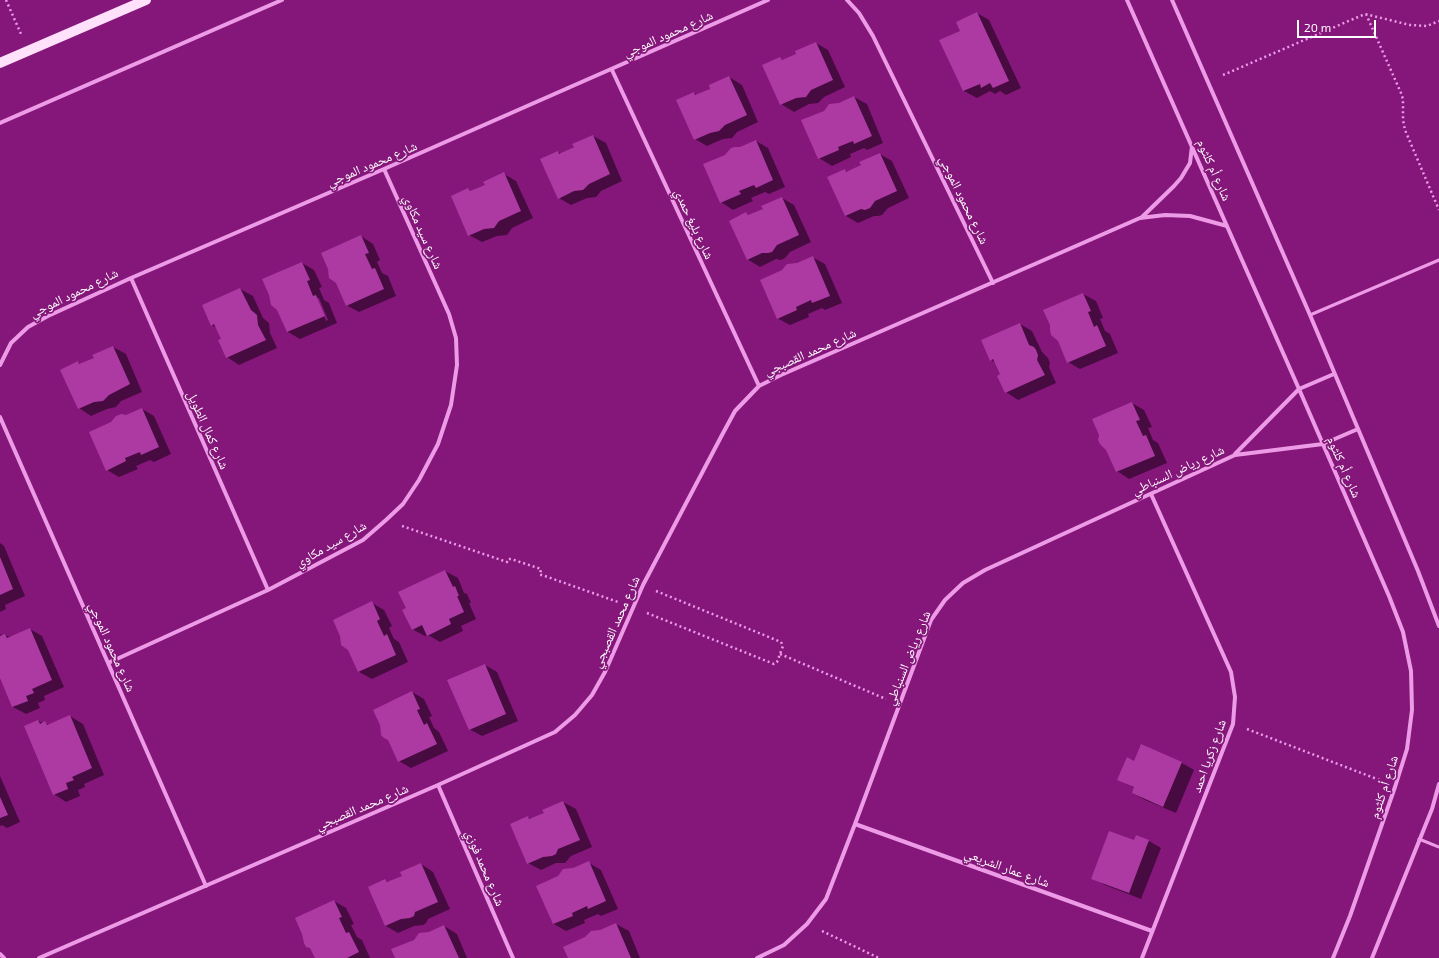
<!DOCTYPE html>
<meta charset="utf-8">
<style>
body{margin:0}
#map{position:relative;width:1439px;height:958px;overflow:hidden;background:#85167a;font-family:"Exo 2",sans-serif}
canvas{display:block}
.scale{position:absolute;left:1297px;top:20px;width:79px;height:18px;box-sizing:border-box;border:2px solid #fff;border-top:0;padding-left:5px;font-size:12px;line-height:14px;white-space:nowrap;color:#fff;-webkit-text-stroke:3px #85167a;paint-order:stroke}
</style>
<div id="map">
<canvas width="1439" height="958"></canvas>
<div class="scale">20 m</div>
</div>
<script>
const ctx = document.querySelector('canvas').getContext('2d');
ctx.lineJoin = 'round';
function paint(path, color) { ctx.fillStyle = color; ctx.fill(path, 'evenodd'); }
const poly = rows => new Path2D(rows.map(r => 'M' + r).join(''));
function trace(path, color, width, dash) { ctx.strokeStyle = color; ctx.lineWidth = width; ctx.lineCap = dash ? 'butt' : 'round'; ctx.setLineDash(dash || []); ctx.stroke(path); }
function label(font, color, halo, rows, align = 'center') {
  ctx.font = font + ' "Exo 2","Noto Naskh Arabic",sans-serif'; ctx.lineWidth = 3.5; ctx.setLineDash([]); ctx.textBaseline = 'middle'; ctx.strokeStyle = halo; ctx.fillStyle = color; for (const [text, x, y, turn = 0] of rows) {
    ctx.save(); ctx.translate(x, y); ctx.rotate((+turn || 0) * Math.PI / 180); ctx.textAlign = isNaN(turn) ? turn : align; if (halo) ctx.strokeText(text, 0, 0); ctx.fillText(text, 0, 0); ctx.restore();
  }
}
paint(poly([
 [977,13,989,20,1021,88,1006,95,1000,91,995,94,990,91,977,98,964,91,941,41,961,31],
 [816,43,828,50,845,87,824,97,818,103,809,104,794,112,781,104,780,58,784,61,798,54],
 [729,77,742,85,758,122,737,132,732,138,723,139,707,146,695,139,694,93,697,95,711,89],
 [854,97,867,104,883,143,867,150,864,148,850,154,851,157,832,166,819,158,824,112],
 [593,136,606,143,622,181,601,191,596,197,587,198,571,205,559,198,558,152,561,154],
 [756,141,768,148,785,187,769,194,765,192,751,198,753,201,733,210,721,202,726,155],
 [880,154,892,161,909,198,888,208,882,215,878,216,874,216,858,223,846,216,844,170,848,172,862,166],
 [504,174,516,181,533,218,512,228,507,235,497,236,482,242,469,235,468,189,472,192,486,186],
 [782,198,794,205,811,242,790,252,785,258,781,260,776,259,760,267,747,259,746,213,750,216,764,209],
 [361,236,373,244,380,260,377,262,382,273,388,276,396,296,359,312,346,305,337,283],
 [812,257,825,264,842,303,825,310,822,308,808,314,809,317,790,325,777,318,797,264],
 [302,263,314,270,322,287,319,288,324,300,329,303,337,323,300,339,288,332],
 [317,298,319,298,328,320,326,321],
 [240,289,253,296,263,318,269,323,270,333,277,348,239,365,227,357,222,340,217,328,212,325,203,306],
 [1083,294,1096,301,1103,318,1100,319,1105,331,1110,334,1118,353,1080,369,1068,362,1059,340],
 [1020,324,1032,331,1042,352,1048,358,1050,363,1049,367,1056,383,1018,400,1006,392,1001,375,996,363,991,360,982,341],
 [113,347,126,354,142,392,121,401,116,407,107,409,91,416,79,408,78,362,81,365,95,359],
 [1132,403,1144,410,1152,427,1148,428,1153,440,1158,443,1167,463,1129,479,1117,471],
 [142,409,154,416,171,454,154,462,150,460,136,466,138,469,119,477,107,470,126,416],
 [0,543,4,546,25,596,5,605,6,609,0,612],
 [445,571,458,578,464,593,467,594,471,603,469,603,476,619,461,626,463,631,440,642,428,635,425,636,412,629,407,608],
 [372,603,384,610,392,626,389,628,394,639,399,642,408,662,372,679,359,672,349,650],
 [30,629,42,636,64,687,44,696,45,700,38,703,40,708,26,714,13,707,0,675,0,634,3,636,5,635,10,637],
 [485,665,497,672,518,721,482,736,469,729],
 [412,692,424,699,432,716,429,717,434,728,439,732,448,751,411,768,399,761],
 [70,716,83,724,104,775,84,784,85,787,78,790,80,796,66,802,54,794,38,721,50,725],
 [1142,746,1182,763,1194,770,1176,813,1145,800,1133,793,1135,788,1118,779,1135,762],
 [0,776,20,822,7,828,2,825,0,826],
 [563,802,576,809,592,847,571,856,565,863,556,863,541,870,528,863,528,817,531,819,545,814],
 [1149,841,1161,848,1141,899,1105,885,1093,878],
 [589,863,601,870,618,909,601,916,598,914,584,920,585,923,566,931,554,924,573,869],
 [421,864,433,872,450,909,428,919,426,923,423,925,414,926,398,933,386,926,369,887,385,880,389,882,403,876],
 [334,901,346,908,354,924,351,925,357,937,362,940,370,958,316,958],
 [616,924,629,931,640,958,569,958,600,931],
 [444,926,457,934,467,958,396,958,429,933]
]), '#0007');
paint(poly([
 [977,12,1009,81,993,88,990,83,981,88,980,84,963,91,939,40,960,31,956,22],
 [816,42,833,80,811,90,806,97,796,98,780,105,762,65,780,57,782,60,796,54,795,51],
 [729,76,747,115,725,125,719,131,710,133,694,140,676,100,694,92,695,95,710,89,709,85],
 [854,96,872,136,854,144,853,141,838,147,839,150,818,159,801,120,824,111,829,104,839,103],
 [593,135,610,174,589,184,583,190,574,191,558,199,540,159,558,151,559,154,574,147,572,144],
 [756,140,773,180,756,188,754,185,739,191,741,194,720,203,703,164,725,155,731,148,735,147,740,147],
 [880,153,897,191,875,201,870,208,865,210,861,209,845,216,827,177,845,169,846,172,861,165,859,162],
 [504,172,521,211,499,221,494,228,484,229,468,236,451,196,468,188,470,191,485,185,483,182],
 [782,197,799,235,777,245,772,252,768,253,762,253,747,260,729,221,746,212,748,215,763,209,761,206],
 [361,235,369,253,365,254,372,269,375,268,384,289,346,306,336,283,329,278,328,269,321,253],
 [813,256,830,296,812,303,811,300,796,307,797,310,777,319,760,280,782,270,787,264,797,263],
 [302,262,310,280,307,281,313,296,316,295,325,316,287,332,277,310,271,305,269,295,262,279],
 [240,288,251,310,257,315,258,325,266,340,226,358,218,340,221,339,214,324,211,326,202,305],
 [1083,293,1091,311,1088,312,1094,327,1097,325,1106,346,1067,363,1058,341,1051,335,1050,330,1050,325,1043,310],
 [1020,323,1029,345,1034,347,1036,350,1038,355,1037,360,1045,375,1005,393,997,376,1000,374,993,359,990,361,981,340],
 [113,346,130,384,109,395,103,401,94,402,78,409,60,370,78,361,79,364,94,358,92,355],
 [1132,402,1140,420,1136,421,1143,436,1146,435,1155,456,1116,472,1106,450,1100,444,1098,440,1099,435,1092,419],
 [142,408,159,447,141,455,140,452,125,458,126,461,106,471,89,432,111,422,116,416,121,414,126,415],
 [0,557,13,589,0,595],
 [445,570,453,587,455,586,459,596,457,596,464,612,449,619,451,624,427,636,422,625,412,630,402,610,406,608,398,592],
 [372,601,380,619,377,621,384,636,387,634,396,655,358,672,348,650,341,645,340,636,333,620],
 [30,628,52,680,32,689,34,693,26,696,28,701,12,707,0,678,0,636,5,634,7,638],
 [485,664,506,714,469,730,447,680],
 [412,691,420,709,417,710,424,725,427,723,437,744,398,762,388,740,384,738,381,735,380,725,373,710],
 [70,715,92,768,72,777,74,780,66,783,68,789,53,795,24,726,38,720,40,724,45,721,47,725],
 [1141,744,1182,762,1163,807,1132,793,1134,787,1117,780,1127,757,1134,761],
 [0,797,8,815,0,818],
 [563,801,580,840,558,849,556,854,552,856,543,857,527,864,510,824,528,816,529,819,544,813,542,810],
 [1109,831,1134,840,1136,835,1149,840,1129,893,1091,879],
 [589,861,606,901,588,909,587,906,572,913,573,916,553,924,536,886,558,876,563,869,573,868],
 [421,863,438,902,415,912,414,916,410,918,401,919,385,926,368,887,385,879,387,882,402,876,400,872],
 [334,900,342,917,339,918,346,933,349,932,359,952,347,958,315,958,310,948,306,947,304,943,302,934,295,918],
 [616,923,631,958,568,958,563,947,585,937,591,931,600,930],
 [444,925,459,958,395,958,391,949,414,940,419,933,429,932]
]), '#ad3aa3');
trace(poly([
 [6,0,21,34],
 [1366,14,1401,93,1403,99,1403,120,1405,130,1439,210],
 [1223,75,1365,14,1410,25,1427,26,1439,21],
 [402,526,507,562,508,559,511,559,541,569,540,575,542,575,618,602],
 [647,613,774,664,777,662,783,646,781,642,656,591],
 [780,654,886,699],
 [1247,729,1382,781],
 [822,931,879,958]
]), '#ed9be7', 2.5, [2, 3]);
trace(poly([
 [1310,315,1439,260],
 [1419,839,1439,847]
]), '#ed9be7', 3);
trace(poly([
 [847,0,859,13,873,36,993,283],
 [1127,0,1299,389,1389,596,1403,632,1411,671,1412,710,1407,749,1395,787,1350,916,1333,958],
 [1172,0,1310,315,1418,571,1439,626],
 [612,70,759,386],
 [0,123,282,0],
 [1141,218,1174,186,1181,178,1190,163,1192,146],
 [131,278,268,590],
 [0,365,11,343,28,327,48,316,131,278,384,169,768,0],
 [0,417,206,886],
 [1235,454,1299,389,1334,374],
 [108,663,268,590,363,540,386,520,403,504,419,480,438,444,451,405,457,365,456,338,449,314,384,169],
 [438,785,513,958],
 [855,824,1152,931],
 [0,954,4,958],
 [39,958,438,785,555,732,575,715,592,695,605,672,643,585,722,435,735,411,759,386,781,375,1140,218,1165,215,1190,216,1227,226],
 [757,958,784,945,807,924,826,899,855,824,931,620,945,600,963,583,985,570,1235,455,1323,444,1358,429],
 [1142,958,1233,724,1235,697,1231,672,1151,494],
 [1372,958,1432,809,1439,784]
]), '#ed9be7', 4);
trace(poly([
 [0,63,146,0]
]), '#ffe1fb', 10);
label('13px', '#fff', '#85167a', [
 ["شارع محمود الموجي",668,34,-24],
 ["شارع محمود الموجي",372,164,-23],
 ["شارع أم كلثوم",1214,170,66],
 ["شارع محمود الموجي",964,200,64],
 ["شارع بليغ حمدي",694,224,65],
 ["شارع سيد مكاوي",423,232,66],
 ["شارع محمود الموجي",74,293,-26],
 ["شارع محمد القصبجي",810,352,-24],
 ["شارع كمال الطويل",208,430,66],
 ["شارع أم كلثوم",1344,467,66],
 ["شارع رياض السنباطي",1178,470,-25],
 ["شارع سيد مكاوي",331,544,-30],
 ["شارع محمد القصبجي",616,622,-66],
 ["شارع محمود الموجي",112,647,66],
 ["شارع رياض السنباطي",908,658,-68],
 ["شارع زكريا احمد",1209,756,-70],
 ["شارع أم كلثوم",1384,787,-72],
 ["شارع محمد القصبجي",362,807,-23],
 ["شارع محمد فوزي",485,868,67],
 ["شارع عمار الشريعي",1007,868,20]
]);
</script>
